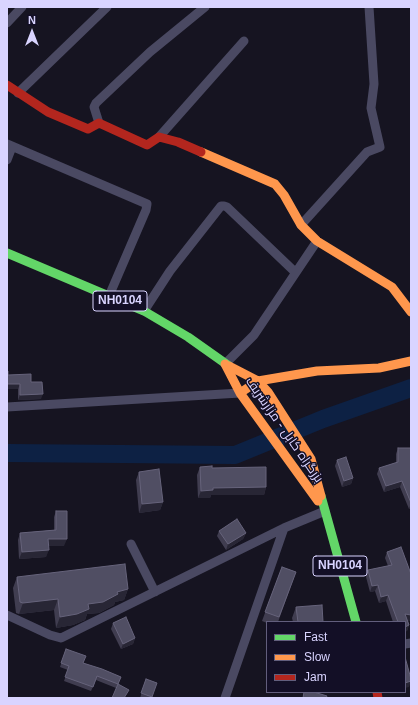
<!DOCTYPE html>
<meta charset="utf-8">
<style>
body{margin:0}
#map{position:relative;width:418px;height:705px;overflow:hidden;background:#161421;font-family:Arial,sans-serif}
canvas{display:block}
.frame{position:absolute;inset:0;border:8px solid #d9d4ff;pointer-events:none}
.legend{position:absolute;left:266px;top:621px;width:140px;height:72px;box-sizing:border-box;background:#130f26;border:1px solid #625e7d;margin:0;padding:5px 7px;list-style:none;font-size:12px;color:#d9d4ff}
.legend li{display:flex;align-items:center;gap:8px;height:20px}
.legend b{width:20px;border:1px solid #625e7d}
.north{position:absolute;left:12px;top:12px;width:40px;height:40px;-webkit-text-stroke:3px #130f26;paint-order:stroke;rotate:0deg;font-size:11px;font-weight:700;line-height:16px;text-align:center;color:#d9d4ff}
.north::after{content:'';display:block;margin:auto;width:14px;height:18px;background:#d9d4ff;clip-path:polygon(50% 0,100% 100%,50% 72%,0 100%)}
</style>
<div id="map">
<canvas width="418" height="705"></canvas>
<div class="frame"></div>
<ul class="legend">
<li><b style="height:5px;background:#63d668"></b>Fast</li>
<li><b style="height:5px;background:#ff974d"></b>Slow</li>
<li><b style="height:5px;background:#b3261e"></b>Jam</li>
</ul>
<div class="north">N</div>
</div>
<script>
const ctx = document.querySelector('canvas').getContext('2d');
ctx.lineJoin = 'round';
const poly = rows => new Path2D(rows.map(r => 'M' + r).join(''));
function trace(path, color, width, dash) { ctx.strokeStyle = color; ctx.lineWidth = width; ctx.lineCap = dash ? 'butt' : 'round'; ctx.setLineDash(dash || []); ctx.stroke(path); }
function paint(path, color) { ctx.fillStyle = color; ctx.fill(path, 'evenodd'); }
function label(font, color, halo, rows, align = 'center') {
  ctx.font = font + ' Arial,Cairo,sans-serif'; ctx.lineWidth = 3; ctx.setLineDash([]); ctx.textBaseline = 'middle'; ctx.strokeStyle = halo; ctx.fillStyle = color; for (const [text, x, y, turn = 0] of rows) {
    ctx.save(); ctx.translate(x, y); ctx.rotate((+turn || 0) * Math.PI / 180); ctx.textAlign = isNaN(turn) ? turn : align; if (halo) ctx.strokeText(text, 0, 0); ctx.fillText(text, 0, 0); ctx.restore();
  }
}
trace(poly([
 [7,453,235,455,323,419,411,388]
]), '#0d2144', 18);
trace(poly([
 [7,23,22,7],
 [18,93,107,7],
 [99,123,94,107,96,103,150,52,205,7],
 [159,137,244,41],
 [7,144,147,204,146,210,109,296],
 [7,160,12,147],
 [301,225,367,152,380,147,371,108,374,84,369,7],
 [144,311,170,271,221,206,224,206,227,207,295,272],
 [225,364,254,335,317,241],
 [7,407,240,393],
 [131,544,155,592],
 [7,615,50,635,61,638,284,528,325,511],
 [405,644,411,643],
 [225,698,284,528]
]), '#4a4962', 9);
trace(poly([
 [7,253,144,311,188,337,229,366],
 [321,496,356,622]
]), '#63d668', 9);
trace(poly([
 [201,152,275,184,284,195,301,225,317,241,392,287,411,312],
 [225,364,240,393,318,501],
 [229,366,258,381,268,392,311,459,321,496],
 [240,393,258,381,317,371,379,368,411,361]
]), '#ff974d', 9);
trace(poly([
 [7,85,48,112,88,129,99,123,147,145,159,137,178,142,201,152],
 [377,692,378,698]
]), '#b3261e', 9);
paint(poly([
 [8,375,31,382,41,399,18,400,18,389],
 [398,448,411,448,411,508,409,509,400,487,384,492,377,474,379,468,396,463,396,454],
 [337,460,353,478,351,484,342,487,335,466],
 [200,467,212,468,266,487,264,495,211,495,210,498,198,498,197,475],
 [139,472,163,502,160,510,139,513,136,480],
 [56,511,64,546,48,546,46,557,19,559,18,540,20,533,54,530,54,517],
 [219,531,246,533,243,539,226,550,217,536],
 [401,547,408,621,409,625,407,631,405,622,393,622,386,601,379,603,375,591,370,592,366,577,368,570,388,566,385,558,387,552],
 [282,567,296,572,278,622,267,622,267,623,262,621],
 [17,577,128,589,124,600,115,602,114,605,99,613,87,614,85,620,73,625,56,628,54,610,19,614,16,613,13,588],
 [296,607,323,622,293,622,292,618],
 [113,623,135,638,133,644,121,649,111,629],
 [66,649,83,663,121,677,116,688,96,680,91,691,64,681,68,670,60,667],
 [146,679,157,683,151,698,140,698]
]), '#403d50');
paint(poly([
 [7,384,20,384,18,389,7,389],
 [43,394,41,399,18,400,20,395],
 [353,478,351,484,342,487,344,481],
 [402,481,400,487,384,492,386,486],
 [266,487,264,495,211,495,210,498,198,498,201,491,213,488],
 [163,502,160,510,139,513,142,504],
 [411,503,411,508,409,509],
 [246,533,243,539,226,550,228,544],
 [48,539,67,539,64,546,46,546],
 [49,550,46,557,19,559,22,552],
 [378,585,375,591,370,592,372,586],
 [128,589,124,600,115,602,114,605,99,613,87,614,85,620,73,625,56,628,60,617,88,604,117,592],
 [388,595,386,601,379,603,381,597],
 [58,599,54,610,19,614,23,603],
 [405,614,411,615,411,621,403,621],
 [409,625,407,631,405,632,405,627],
 [135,638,133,644,121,649,123,644],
 [411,681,409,687,405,688,405,683]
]), '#282635');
const building = poly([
 [7,371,8,371,8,375,31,374,31,382,42,382,43,394,20,395,20,384,7,384,7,371],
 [398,448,411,448,411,503,402,481,386,486,379,468,398,462,398,448],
 [346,457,353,478,344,481,337,460,346,457],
 [212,466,212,468,266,467,266,487,213,488,213,490,201,491,200,467,212,466],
 [159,469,163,502,142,504,139,472,159,469],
 [56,511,67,511,67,539,48,539,49,550,22,552,20,533,56,530,56,511],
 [237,519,246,533,228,544,219,531,237,519],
 [401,547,411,574,411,615,405,614,409,625,405,627,405,622,398,622,388,595,381,597,378,585,372,586,368,570,392,565,387,552,401,547],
 [125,564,128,589,117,592,118,594,103,602,88,604,89,609,77,614,60,617,58,599,23,603,20,602,17,577,125,564],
 [282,567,296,572,279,617,265,612,282,567],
 [322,605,323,622,298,622,296,607,322,605],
 [126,617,135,638,123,644,113,623,126,617],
 [66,649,86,656,83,663,102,669,121,677,118,684,97,676,93,687,65,677,69,666,61,663,66,649],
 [405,657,411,679,411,681,405,683,405,657],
 [146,679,157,683,152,697,141,693,146,679],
 [118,684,129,690,124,698,112,698,118,684],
 [304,692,314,692,327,696,326,698,303,698,304,692]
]);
paint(building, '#504e63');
trace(building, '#66637b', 1);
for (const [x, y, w] of [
 [120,301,54],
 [340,566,54]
]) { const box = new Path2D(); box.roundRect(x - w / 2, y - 10, w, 20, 3); ctx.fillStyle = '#130f26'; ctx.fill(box); trace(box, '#d9d4ff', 1); }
label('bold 12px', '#d9d4ff', null, [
 ["NH0104",120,301],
 ["NH0104",340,566]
]);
label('13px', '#d9d4ff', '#130f26', [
 ["بزرگراه کابل - مزارشریف",284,430,55]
]);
</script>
